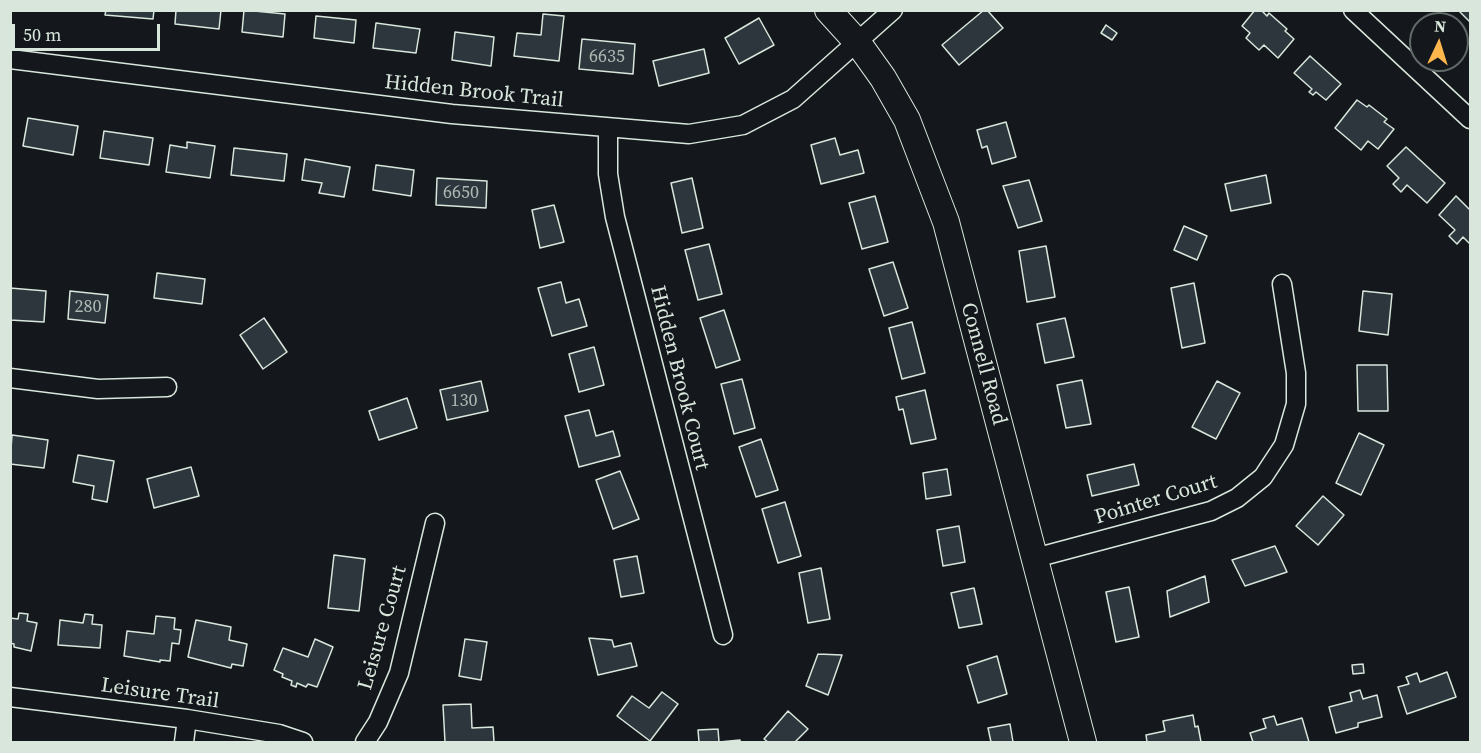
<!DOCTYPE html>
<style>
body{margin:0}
#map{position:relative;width:1481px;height:753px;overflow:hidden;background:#14181c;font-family:"Source Serif 4",serif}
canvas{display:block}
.frame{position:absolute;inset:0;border:12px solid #d8e6dc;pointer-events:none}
.north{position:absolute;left:1409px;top:12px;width:60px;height:60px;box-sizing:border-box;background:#14181c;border:2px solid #626a69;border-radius:50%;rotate:4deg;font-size:16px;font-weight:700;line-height:24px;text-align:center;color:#d8e6dc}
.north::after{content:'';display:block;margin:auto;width:21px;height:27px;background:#ffb74d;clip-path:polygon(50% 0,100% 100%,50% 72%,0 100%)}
.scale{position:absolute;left:12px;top:24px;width:148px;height:27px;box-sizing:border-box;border:3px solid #d8e6dc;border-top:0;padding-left:8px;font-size:18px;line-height:21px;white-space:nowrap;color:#d8e6dc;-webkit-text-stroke:4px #14181c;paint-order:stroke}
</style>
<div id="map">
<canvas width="1481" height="753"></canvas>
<div class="frame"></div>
<div class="north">N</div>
<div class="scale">50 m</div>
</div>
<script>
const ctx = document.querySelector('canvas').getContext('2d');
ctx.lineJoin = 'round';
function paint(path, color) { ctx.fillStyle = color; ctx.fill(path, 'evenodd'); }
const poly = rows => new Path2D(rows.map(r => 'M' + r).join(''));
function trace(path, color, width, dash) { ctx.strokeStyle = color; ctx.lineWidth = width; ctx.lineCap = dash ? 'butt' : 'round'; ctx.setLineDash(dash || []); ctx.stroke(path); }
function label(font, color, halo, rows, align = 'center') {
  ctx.font = font + ' "Source Serif 4",serif'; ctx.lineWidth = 4.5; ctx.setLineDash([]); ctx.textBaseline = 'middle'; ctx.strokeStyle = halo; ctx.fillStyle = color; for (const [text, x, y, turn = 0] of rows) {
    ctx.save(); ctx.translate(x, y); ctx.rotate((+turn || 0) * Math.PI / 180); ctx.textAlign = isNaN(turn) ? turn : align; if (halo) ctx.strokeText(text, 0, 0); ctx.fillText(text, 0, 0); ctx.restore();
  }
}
const building = poly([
 [106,10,154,10,153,19,105,15,106,10],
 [176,10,221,10,219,29,175,24,176,10],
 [244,10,285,14,283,37,242,32,244,10],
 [984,10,987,10,1003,28,959,65,942,45,984,10],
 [1255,10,1261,10,1267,16,1269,13,1287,29,1285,31,1294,39,1278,58,1264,45,1259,50,1246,38,1250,33,1242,26,1255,10],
 [1460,10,1470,10,1470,22,1460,12,1460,10],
 [543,14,564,16,559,61,514,56,517,33,541,35,543,14],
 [316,16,356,20,354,43,314,38,316,16],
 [759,18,774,45,739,64,725,38,759,18],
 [376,23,420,29,416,53,373,48,376,23],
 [1106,25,1117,33,1112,40,1101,33,1106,25],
 [455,32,494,37,491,66,452,60,455,32],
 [582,39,635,44,633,74,579,69,582,39],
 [704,49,709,73,659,86,653,61,704,49],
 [1310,56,1341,84,1326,100,1316,92,1313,95,1309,92,1312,89,1294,73,1310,56],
 [1357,100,1367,107,1369,105,1387,119,1384,122,1394,129,1378,149,1368,141,1361,150,1335,128,1357,100],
 [28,118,78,126,73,155,23,146,28,118],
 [1006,122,1016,157,992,164,987,146,982,148,977,130,1006,122],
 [104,131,153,138,149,165,100,158,104,131],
 [835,138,840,155,858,150,864,173,821,184,811,145,835,138],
 [187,142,215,146,210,178,166,172,170,145,187,148,187,142],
 [1406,147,1445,183,1427,203,1407,185,1401,192,1393,184,1399,178,1387,166,1406,147],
 [234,148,287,154,284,181,231,175,234,148],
 [305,159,350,167,344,197,319,193,322,183,302,180,305,159],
 [376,165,414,170,411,196,373,190,376,165],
 [1266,175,1271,203,1231,211,1225,184,1266,175],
 [437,178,487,181,486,208,436,205,437,178],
 [692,178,703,228,682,233,671,183,692,178],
 [1029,180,1042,221,1018,228,1003,186,1029,180],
 [875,196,888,242,862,249,849,203,875,196],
 [1456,196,1470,210,1470,244,1463,237,1457,244,1449,236,1455,230,1439,215,1456,196],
 [554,205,564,242,540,248,532,210,554,205],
 [1184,226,1207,236,1197,260,1174,250,1184,226],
 [709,244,722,294,698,300,685,250,709,244],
 [1046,246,1055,297,1027,302,1019,251,1046,246],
 [893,262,908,308,884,316,869,269,893,262],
 [157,273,205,279,202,304,154,298,157,273],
 [561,282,566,303,579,299,587,326,552,336,538,288,561,282],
 [1194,283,1205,343,1182,348,1171,288,1194,283],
 [10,288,46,291,44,322,10,320,10,288],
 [70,291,108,295,105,323,68,319,70,291],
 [1363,291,1392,294,1388,335,1359,331,1363,291],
 [724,310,740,360,716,368,700,318,724,310],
 [264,318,287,352,263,369,240,335,264,318],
 [1065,318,1074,357,1045,363,1037,324,1065,318],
 [912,322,925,373,902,379,889,328,912,322],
 [594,347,604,385,579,392,569,354,594,347],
 [1357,365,1387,365,1388,411,1358,411,1357,365],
 [742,379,755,428,734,434,721,384,742,379],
 [1082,380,1091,424,1066,428,1057,385,1082,380],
 [481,381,488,411,447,420,440,390,481,381],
 [1217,381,1240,393,1216,439,1192,427,1217,381],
 [925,390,936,439,911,444,903,409,899,410,896,397,925,390],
 [407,398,417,428,379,440,369,411,407,398],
 [589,410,596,436,613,431,620,456,579,467,565,416,589,410],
 [1359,433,1384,445,1361,495,1336,483,1359,433],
 [12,435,48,440,44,468,10,464,12,435],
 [761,439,778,490,756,497,739,447,761,439],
 [78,455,114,461,107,502,92,499,94,486,73,482,78,455],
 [1134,464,1139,485,1092,496,1087,475,1134,464],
 [191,467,199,496,154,508,147,479,191,467],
 [947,469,951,495,926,499,923,473,947,469],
 [620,471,639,519,613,529,596,480,620,471],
 [1323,496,1344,515,1318,545,1296,526,1323,496],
 [785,502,801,556,778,563,762,509,785,502],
 [959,526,965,562,943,566,937,530,959,526],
 [1275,546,1287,572,1245,586,1232,560,1275,546],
 [334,555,365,559,359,611,328,608,334,555],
 [637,556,644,593,621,597,614,560,637,556],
 [821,568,830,619,808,623,799,573,821,568],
 [1205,576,1209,602,1170,617,1167,591,1205,576],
 [1129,587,1139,637,1116,642,1106,592,1129,587],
 [974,588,982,624,959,628,951,593,974,588],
 [19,613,28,614,27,621,37,623,31,651,14,647,14,644,10,643,10,618,18,619,19,613],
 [85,614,93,615,92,624,102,625,100,648,58,645,60,620,83,623,85,614],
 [156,616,175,618,174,629,181,630,179,644,172,643,170,661,160,660,160,662,124,656,127,631,154,634,156,616],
 [196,620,231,627,229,640,247,644,243,666,232,664,231,668,188,657,196,620],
 [589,638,612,640,614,647,631,643,637,666,598,675,589,638],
 [315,639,333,647,317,687,308,684,306,687,297,683,296,687,291,685,292,681,282,677,283,674,274,670,283,648,308,657,315,639],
 [465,639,487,642,481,680,459,676,465,639],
 [818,654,842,655,828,695,806,686,818,654],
 [997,656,1007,694,978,703,967,666,997,656],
 [1363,664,1364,673,1353,674,1352,665,1363,664],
 [1447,672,1456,697,1407,714,1398,687,1409,684,1406,677,1417,673,1420,682,1447,672],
 [1360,690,1363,699,1377,695,1382,717,1358,723,1358,727,1336,733,1329,707,1352,701,1350,693,1360,690],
 [662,692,678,704,650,741,617,716,632,696,649,708,662,692],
 [471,704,472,728,493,727,494,742,445,742,443,705,471,704],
 [788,711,808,729,795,742,768,742,764,739,788,711],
 [1193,715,1195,727,1198,726,1201,742,1147,742,1146,735,1165,731,1163,721,1193,715],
 [1274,716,1277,725,1302,718,1309,742,1253,742,1250,733,1266,728,1263,719,1274,716],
 [1010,724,1013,742,991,742,988,728,1010,724],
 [718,729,719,742,740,740,740,742,699,742,698,730,718,729]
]);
paint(building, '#2c363c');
trace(building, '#d8e6dc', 1.5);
const street = poly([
 [1353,10,1470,119],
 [10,59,452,114,689,134,743,125,793,99,893,10],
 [608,129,608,174,615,217,723,635],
 [10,378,98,389,167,387],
 [1035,558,1211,511,1237,498,1263,477,1284,445,1296,404,1296,373,1282,284],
 [10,697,187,719,279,734,303,742],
 [184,742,187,719],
 [365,742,378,722,399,673,435,523]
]);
const secondary = poly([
 [828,10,858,43,883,78,907,120,946,222,1083,742]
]);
trace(street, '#d8e6dc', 21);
trace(secondary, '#d8e6dc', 28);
trace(street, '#14181c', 18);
trace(secondary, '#14181c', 26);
label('18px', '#adbab4', null, [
 ["6635",607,57],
 ["6650",461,193],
 ["280",88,307],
 ["130",464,401]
]);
label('21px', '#d8e6dc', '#14181c', [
 ["Hidden Brook Trail",474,92,6],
 ["Connell Road",983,364,75],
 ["Hidden Brook Court",679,378,76],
 ["Pointer Court",1156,500,-17],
 ["Leisure Court",383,628,-74],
 ["Leisure Trail",160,694,8]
]);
</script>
